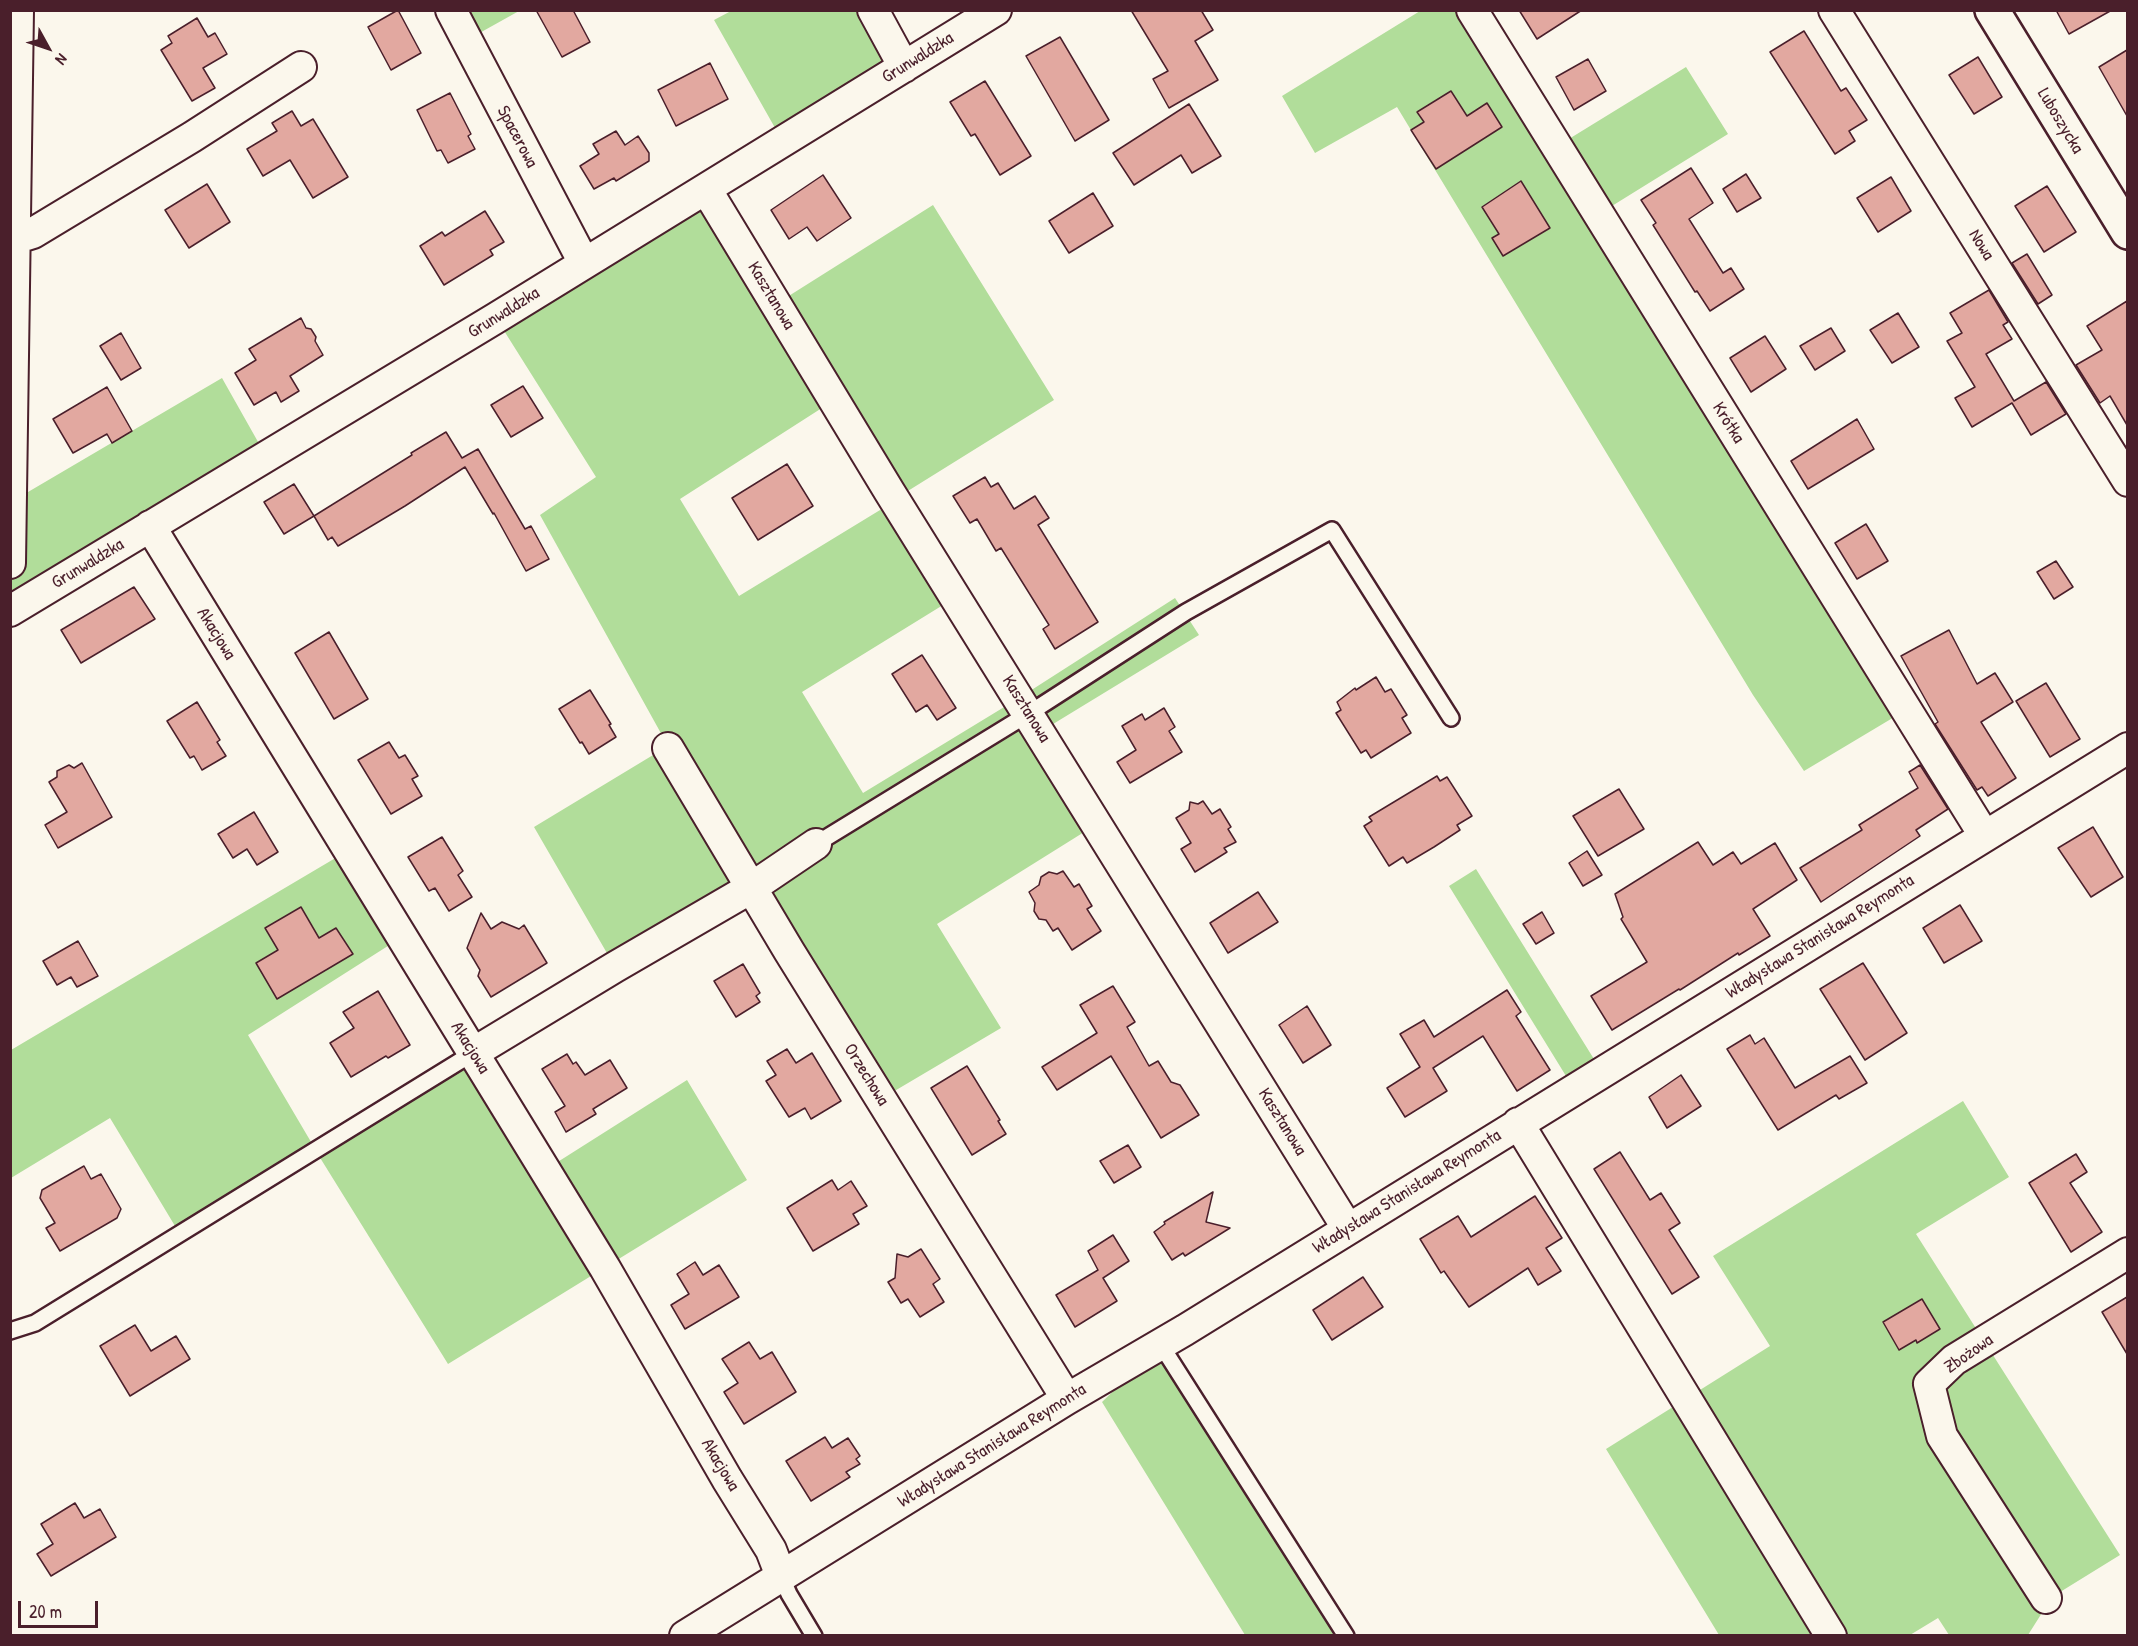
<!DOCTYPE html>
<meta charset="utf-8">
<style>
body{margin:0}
#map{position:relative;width:2138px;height:1646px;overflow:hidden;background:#fbf7ec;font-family:"Patrick Hand",sans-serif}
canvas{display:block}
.frame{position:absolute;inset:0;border:12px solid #4a1f2b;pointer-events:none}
.north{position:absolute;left:18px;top:18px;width:60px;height:60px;-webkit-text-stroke:4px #fbf7ec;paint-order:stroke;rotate:130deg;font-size:16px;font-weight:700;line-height:24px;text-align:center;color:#4a1f2b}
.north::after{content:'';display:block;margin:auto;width:21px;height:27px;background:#4a1f2b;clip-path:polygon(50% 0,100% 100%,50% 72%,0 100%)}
.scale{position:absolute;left:18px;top:1601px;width:80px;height:27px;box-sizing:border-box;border:3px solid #4a1f2b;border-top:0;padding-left:8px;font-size:18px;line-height:21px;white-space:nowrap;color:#4a1f2b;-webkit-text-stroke:4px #fbf7ec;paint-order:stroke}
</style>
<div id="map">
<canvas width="2138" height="1646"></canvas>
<div class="frame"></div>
<div class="north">N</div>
<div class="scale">20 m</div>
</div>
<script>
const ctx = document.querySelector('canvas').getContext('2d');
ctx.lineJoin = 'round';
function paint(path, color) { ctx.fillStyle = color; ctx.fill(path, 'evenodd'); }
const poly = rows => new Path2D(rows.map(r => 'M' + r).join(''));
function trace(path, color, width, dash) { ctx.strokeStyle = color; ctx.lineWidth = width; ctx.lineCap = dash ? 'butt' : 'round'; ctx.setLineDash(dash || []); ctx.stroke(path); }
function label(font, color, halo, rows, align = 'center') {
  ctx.font = font + ' "Patrick Hand",sans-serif'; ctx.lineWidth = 4.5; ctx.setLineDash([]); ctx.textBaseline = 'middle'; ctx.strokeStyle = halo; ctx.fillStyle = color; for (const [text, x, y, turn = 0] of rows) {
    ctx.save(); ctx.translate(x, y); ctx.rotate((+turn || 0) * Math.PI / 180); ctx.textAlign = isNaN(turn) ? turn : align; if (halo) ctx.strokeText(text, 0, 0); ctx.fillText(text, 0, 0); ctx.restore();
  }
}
paint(poly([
 [451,11,519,11,467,40],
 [731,11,873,11,904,67,783,142,714,20],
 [1420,11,1472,11,1564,142,1686,67,1728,134,1599,214,1906,710,1804,771,1753,695,1397,107,1315,153,1282,96],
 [706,189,776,304,933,205,1054,400,903,494,825,406,680,499,739,596,885,507,956,597,802,692,863,793,1019,698,1175,598,1199,635,1040,732,1097,824,937,924,1001,1028,881,1099,751,889,615,967,534,827,668,746,540,515,596,477,496,318],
 [222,378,266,456,11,611,11,502],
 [349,850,402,937,248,1035,314,1147,473,1053,545,1170,687,1080,747,1180,448,1364,314,1148,175,1226,110,1118,11,1178,11,1050],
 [1476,869,1602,1072,1574,1089,1449,886],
 [1963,1101,2009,1177,1916,1234,2120,1555,2052,1597,2028,1635,1949,1635,1938,1618,1910,1635,1719,1635,1606,1449,1770,1346,1713,1256],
 [1161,1345,1346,1635,1245,1635,1102,1402]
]), '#b1dd9a');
const building = poly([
 [398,10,421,53,391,70,368,27,398,10],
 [536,10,573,10,590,42,562,57,536,10],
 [1131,10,1201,10,1213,30,1195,41,1218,80,1169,108,1153,79,1168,71,1131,10],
 [1519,10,1582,10,1537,39,1519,10],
 [2056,10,2112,10,2069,34,2056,10],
 [197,18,208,37,215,33,227,54,203,68,215,88,192,101,161,50,172,43,168,36,197,18],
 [1804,31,1841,91,1846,88,1867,120,1849,131,1855,141,1835,154,1770,52,1804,31],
 [1060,37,1109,120,1075,141,1026,56,1060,37],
 [2127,50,2127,116,2099,67,2127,50],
 [1978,57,2002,97,1974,114,1949,75,1978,57],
 [1588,59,1606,91,1574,110,1556,77,1588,59],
 [710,63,728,99,676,126,658,90,710,63],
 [985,81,1031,156,1000,175,975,134,971,136,950,102,985,81],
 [1451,91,1467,116,1487,103,1502,127,1436,169,1411,130,1424,122,1417,112,1451,91],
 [450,93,471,134,468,136,475,149,448,163,441,150,437,151,417,110,450,93],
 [1189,104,1221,156,1192,173,1181,155,1134,185,1113,153,1189,104],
 [292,111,301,126,313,119,348,177,313,198,290,160,263,176,247,149,277,131,272,123,292,111],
 [616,131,625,145,638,136,649,153,649,161,616,181,614,178,594,189,580,166,599,154,593,144,616,131],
 [1691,168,1713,203,1689,219,1723,273,1731,268,1744,289,1710,311,1697,291,1695,292,1653,225,1656,223,1641,200,1691,168],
 [1746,174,1761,198,1737,212,1723,189,1746,174],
 [823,175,851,218,817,241,807,227,789,239,771,210,823,175],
 [1891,177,1911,211,1878,232,1857,198,1891,177],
 [1521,181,1550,228,1503,256,1492,238,1499,234,1482,207,1521,181],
 [207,184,230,222,189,248,165,210,207,184],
 [2047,186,2076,232,2044,252,2015,206,2047,186],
 [1093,193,1113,226,1069,253,1049,221,1093,193],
 [485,211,504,242,490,250,493,255,444,285,420,246,442,232,445,236,485,211],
 [2027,254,2052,295,2038,304,2012,263,2027,254],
 [1989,290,2008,322,2003,325,2012,339,1986,354,2014,401,2046,382,2066,414,2031,435,2012,403,1972,427,1955,398,1975,387,1947,341,1962,333,1950,313,1989,290],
 [2127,301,2127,425,2110,396,2100,403,2076,365,2102,350,2087,326,2127,301],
 [1898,313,1919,347,1892,363,1870,330,1898,313],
 [301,318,306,328,311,329,316,337,315,341,323,355,290,376,299,391,281,402,276,392,254,405,235,373,256,360,249,349,301,318],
 [1831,328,1845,351,1815,370,1800,346,1831,328],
 [121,333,141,368,121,380,100,346,121,333],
 [1765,336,1786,369,1751,392,1730,358,1765,336],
 [523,386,543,418,511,437,491,405,523,386],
 [107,387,132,431,112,443,107,434,73,453,53,419,107,387],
 [1857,419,1874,449,1808,489,1791,461,1857,419],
 [446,432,462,458,478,449,525,529,531,526,549,559,526,571,494,513,493,514,465,467,405,506,338,546,332,537,328,540,314,516,284,534,264,502,294,484,314,516,412,455,411,453,446,432],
 [787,464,813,506,758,540,732,498,787,464],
 [985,477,991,487,998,483,1014,509,1035,496,1049,518,1038,525,1098,622,1055,649,1043,629,1049,625,1001,548,996,551,977,519,970,523,953,496,985,477],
 [1866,524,1888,561,1857,579,1835,543,1866,524],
 [2056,561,2073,587,2054,599,2037,572,2056,561],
 [134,587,155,619,81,663,61,630,134,587],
 [1949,630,1977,684,1995,673,2013,702,1981,722,2016,778,1988,796,1982,787,1977,790,1935,724,1938,722,1901,656,1949,630],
 [329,632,368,699,334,719,295,653,329,632],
 [922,655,956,708,937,720,927,705,916,712,892,674,922,655],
 [1376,677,1385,692,1391,689,1407,715,1402,718,1411,733,1371,758,1366,750,1361,753,1336,713,1341,710,1337,702,1355,688,1356,690,1376,677],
 [2046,683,2080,739,2050,757,2016,701,2046,683],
 [590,690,611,724,609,725,616,737,589,754,582,742,580,743,559,709,590,690],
 [197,702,220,740,217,742,226,756,202,770,194,756,190,758,167,721,197,702],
 [1164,708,1175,727,1169,731,1182,752,1130,783,1117,762,1136,750,1122,726,1142,714,1145,720,1164,708],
 [389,742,399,758,405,755,418,776,412,779,422,796,391,814,358,760,389,742],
 [82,763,112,817,58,848,45,825,67,812,49,782,57,777,57,771,69,765,74,768,82,763],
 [1920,765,1948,809,1916,830,1920,836,1821,902,1800,868,1862,830,1859,825,1918,788,1909,772,1920,765],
 [1437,776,1440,781,1447,777,1472,816,1457,825,1460,830,1434,847,1407,863,1403,857,1389,866,1364,826,1372,821,1369,817,1437,776],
 [1619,789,1644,829,1598,856,1573,816,1619,789],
 [1203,801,1212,814,1220,809,1231,827,1228,829,1236,842,1224,848,1227,852,1195,872,1181,849,1191,843,1176,818,1189,810,1190,802,1198,804,1203,801],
 [254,812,278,852,257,865,247,849,233,858,218,834,254,812],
 [2093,827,2123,877,2091,897,2058,848,2093,827],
 [442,837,463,871,458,875,472,897,449,911,435,888,429,891,408,857,442,837],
 [1698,842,1713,865,1733,852,1741,864,1775,843,1797,880,1753,909,1770,936,1739,955,1738,953,1680,990,1679,989,1612,1030,1591,996,1647,962,1621,919,1623,917,1615,894,1698,842],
 [1587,851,1602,875,1583,886,1569,863,1587,851],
 [1063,871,1074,887,1079,884,1092,906,1087,909,1101,931,1072,950,1058,928,1053,931,1046,920,1039,919,1034,911,1035,903,1029,892,1039,885,1041,877,1049,872,1057,874,1063,871],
 [1258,892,1278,922,1228,953,1210,923,1258,892],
 [1960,905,1982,941,1944,963,1923,928,1960,905],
 [301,907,319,938,336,928,353,954,277,999,256,963,278,950,265,928,301,907],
 [1542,912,1554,933,1536,944,1523,924,1542,912],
 [481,913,491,929,502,922,519,929,524,925,547,963,491,997,478,976,480,970,467,948,481,913],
 [78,941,98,976,77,987,71,977,57,985,43,961,78,941],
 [1863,963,1907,1033,1865,1060,1820,989,1863,963],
 [743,964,760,993,756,996,760,1002,736,1017,714,981,743,964],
 [1113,986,1135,1022,1127,1027,1149,1066,1158,1061,1171,1082,1180,1085,1199,1115,1161,1138,1111,1056,1057,1090,1042,1067,1097,1033,1080,1005,1113,986],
 [1507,990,1521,1012,1516,1016,1550,1070,1517,1091,1483,1036,1433,1068,1447,1091,1405,1117,1387,1088,1420,1067,1400,1034,1424,1020,1434,1037,1507,990],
 [378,991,410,1045,388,1058,386,1056,351,1077,330,1043,354,1028,343,1012,378,991],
 [1307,1006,1331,1045,1303,1063,1279,1025,1307,1006],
 [1750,1035,1755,1044,1764,1038,1795,1088,1850,1056,1867,1083,1839,1099,1836,1095,1778,1130,1727,1049,1750,1035],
 [787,1049,796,1063,812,1053,841,1101,811,1119,805,1108,789,1117,766,1081,776,1075,767,1061,787,1049],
 [567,1054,573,1064,576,1062,585,1075,610,1060,627,1088,593,1109,596,1114,566,1132,555,1112,565,1106,542,1069,567,1054],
 [967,1066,1000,1120,998,1121,1006,1134,972,1155,931,1088,967,1066],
 [1681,1075,1701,1106,1667,1128,1649,1097,1681,1075],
 [1128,1145,1141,1167,1114,1183,1100,1161,1128,1145],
 [1620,1152,1650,1200,1661,1193,1680,1223,1669,1230,1699,1277,1672,1294,1594,1169,1620,1152],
 [2076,1154,2087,1172,2070,1183,2102,1232,2071,1252,2029,1183,2076,1154],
 [84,1166,91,1179,101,1174,121,1209,117,1218,60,1251,46,1228,55,1223,40,1198,42,1190,84,1166],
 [832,1180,838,1190,851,1181,867,1206,853,1214,859,1224,813,1251,787,1208,832,1180],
 [1213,1192,1206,1222,1230,1228,1185,1256,1183,1253,1172,1260,1154,1232,1165,1224,1164,1222,1213,1192],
 [1535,1196,1562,1238,1546,1248,1561,1271,1538,1285,1528,1268,1469,1307,1444,1271,1441,1273,1420,1239,1458,1216,1471,1237,1535,1196],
 [1113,1235,1129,1261,1103,1278,1117,1301,1075,1327,1056,1295,1098,1270,1088,1251,1113,1235],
 [921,1249,940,1279,933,1284,944,1302,920,1317,908,1299,901,1303,888,1282,895,1278,897,1254,908,1257,921,1249],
 [695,1262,703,1275,719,1265,739,1297,685,1329,671,1305,689,1294,677,1274,695,1262],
 [1363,1277,1383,1307,1332,1340,1313,1310,1363,1277],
 [2127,1297,2127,1354,2102,1312,2127,1297],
 [1922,1299,1940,1329,1917,1343,1916,1340,1899,1350,1883,1322,1922,1299],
 [135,1325,151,1351,176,1336,190,1359,130,1396,100,1346,135,1325],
 [749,1342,760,1359,772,1352,796,1392,744,1424,724,1392,738,1383,722,1359,749,1342],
 [825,1437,832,1448,848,1438,860,1456,856,1459,860,1464,846,1472,850,1477,811,1501,786,1461,825,1437],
 [75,1503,84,1518,100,1509,116,1537,51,1576,37,1554,53,1544,41,1524,75,1503]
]);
paint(building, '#e2a8a0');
trace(building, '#4a1f2b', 1.5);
const service = poly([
 [816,844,1028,714,1186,612,1332,530,1451,718],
 [10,1331,35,1323,473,1053],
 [1161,1345,1346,1636],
 [781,1576,789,1594,814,1636]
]);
const minor = poly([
 [451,10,584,263],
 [873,10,904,67],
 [1472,10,1984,835],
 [1834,10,2128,481],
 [706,189,889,491,1348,1229],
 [14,239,33,233,192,137,301,67],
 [150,526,605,1268,727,1479,771,1550,781,1576],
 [10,563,18,10],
 [10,611,496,318,996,10],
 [668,748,789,951,1067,1399],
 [473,1053,615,967,751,888,816,844],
 [1518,1123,1831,1636],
 [2046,1598,1942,1436,1929,1384,1954,1360,2128,1253],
 [685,1636,1067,1399,1185,1330,2128,748]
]);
const tertiary = poly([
 [1992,10,2128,232]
]);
trace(service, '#4a1f2b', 20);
trace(minor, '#4a1f2b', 34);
trace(tertiary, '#4a1f2b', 38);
trace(service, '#fbf7ec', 15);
trace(minor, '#fbf7ec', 30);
trace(tertiary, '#fbf7ec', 33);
label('18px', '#4a1f2b', '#fbf7ec', [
 ["Grunwaldzka",918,58,-32],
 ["Luboszycka",2060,121,59],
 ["Spacerowa",517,137,62],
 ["Nowa",1981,245,58],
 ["Kasztanowa",771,296,59],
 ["Grunwaldzka",504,313,-32],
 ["Krótka",1728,423,58],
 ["Grunwaldzka",88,564,-31],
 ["Akacjowa",216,634,58],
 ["Kasztanowa",1026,709,58],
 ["Władysława Stanisława Reymonta",1820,937,-32],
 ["Akacjowa",470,1048,58],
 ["Orzechowa",866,1075,58],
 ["Kasztanowa",1282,1122,58],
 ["Władysława Stanisława Reymonta",1407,1192,-32],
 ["Zbożowa",1969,1354,-35],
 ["Władysława Stanisława Reymonta",992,1446,-32],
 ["Akacjowa",720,1465,59]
]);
</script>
